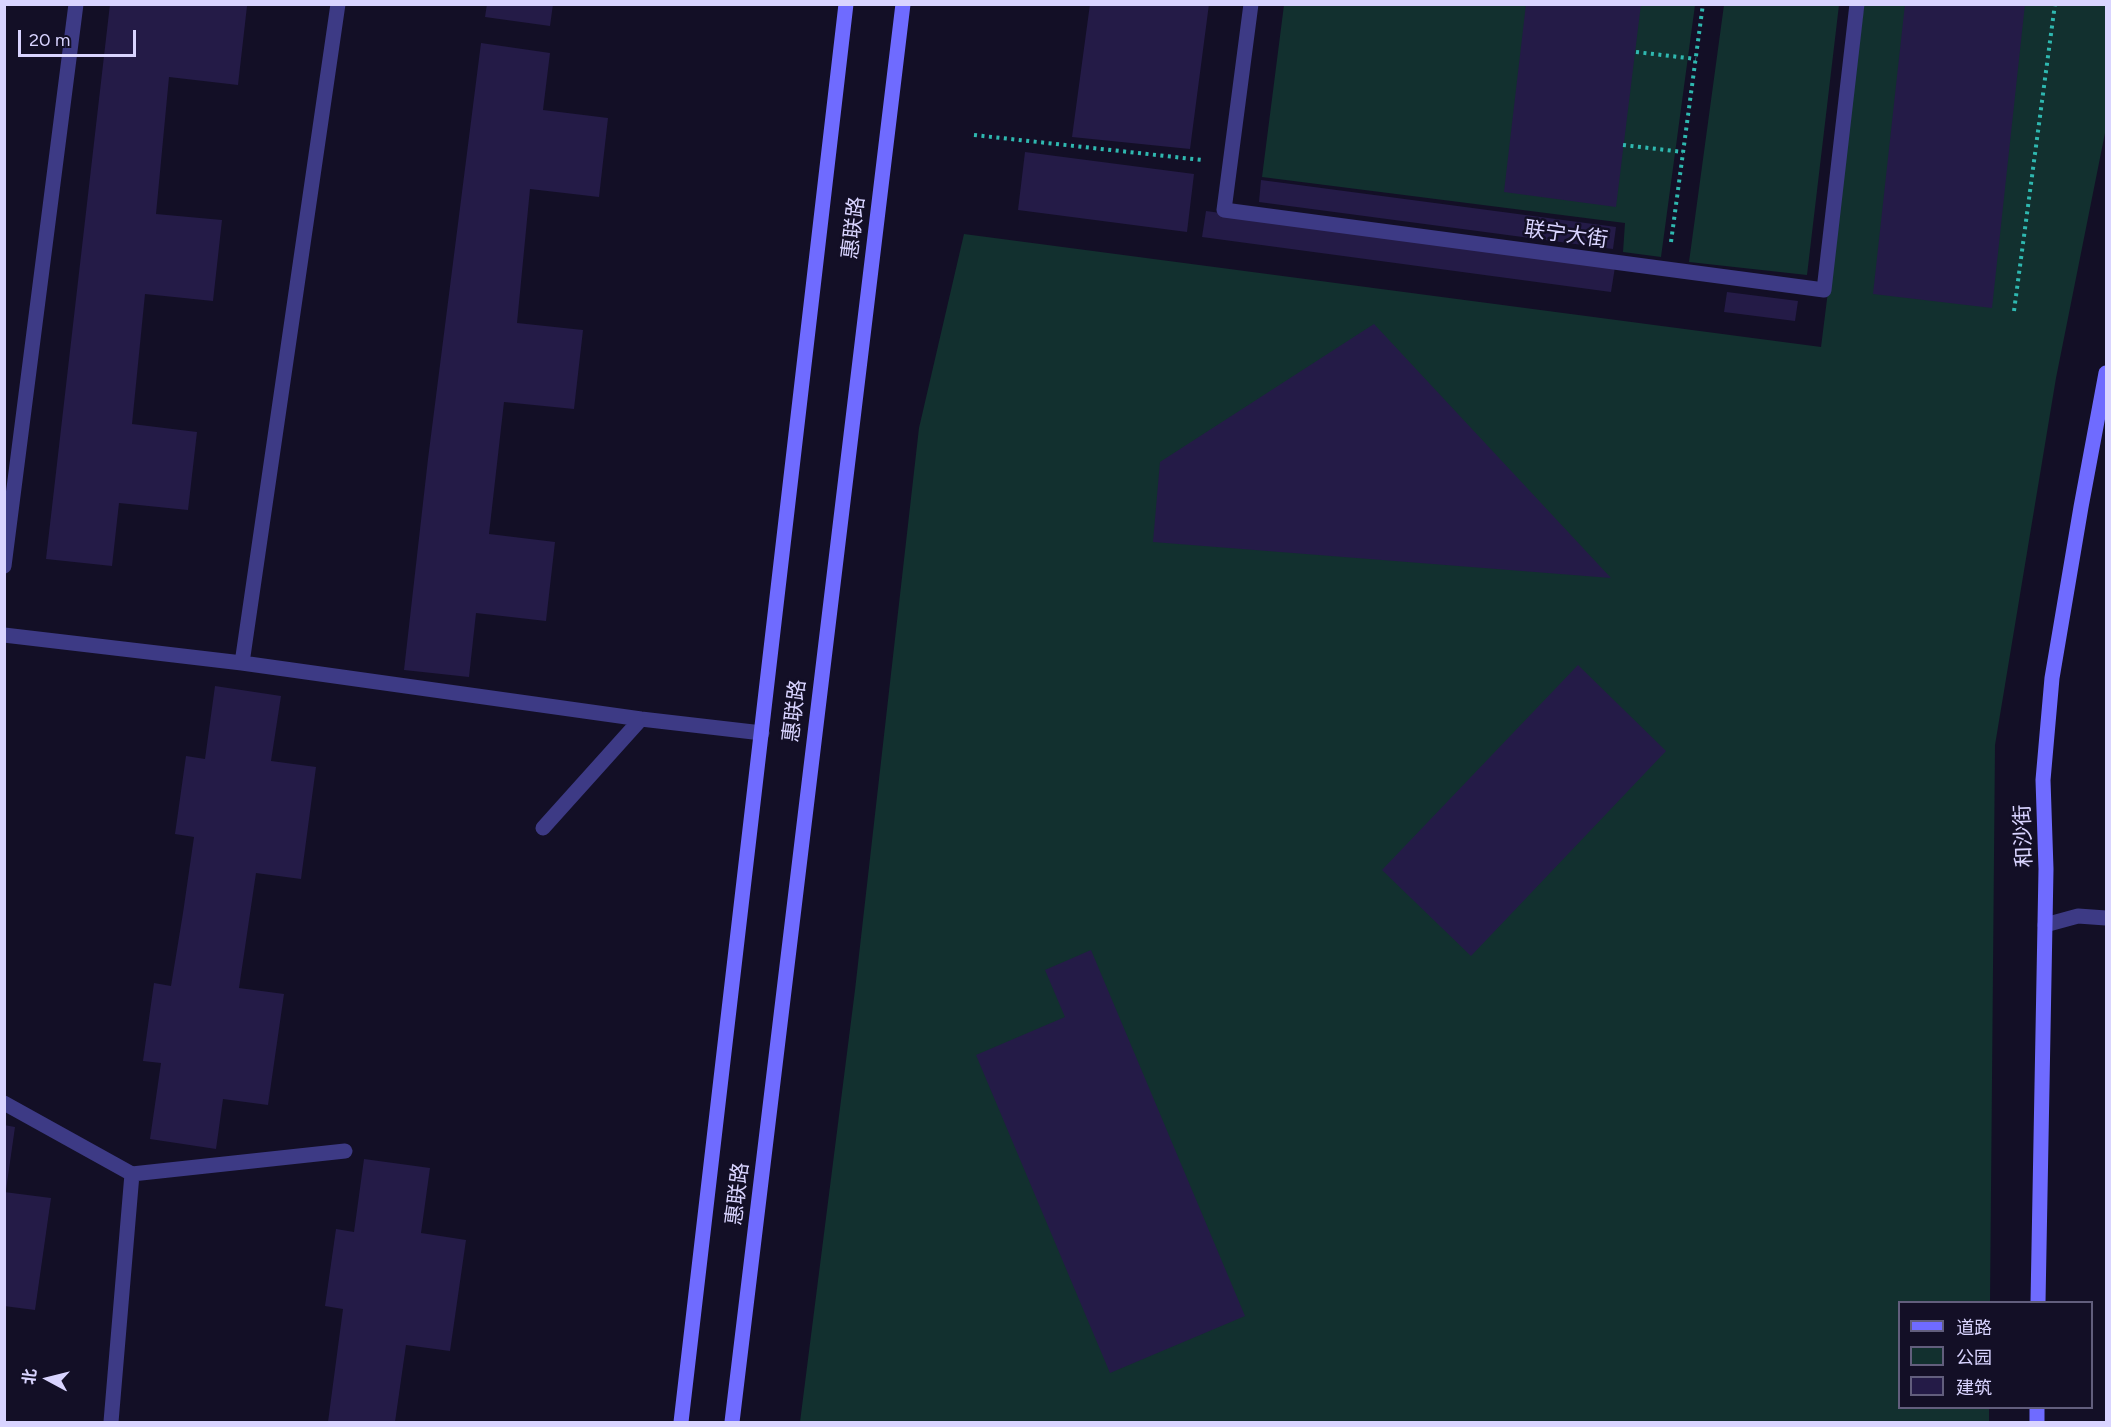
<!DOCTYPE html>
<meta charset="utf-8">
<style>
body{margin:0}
#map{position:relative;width:2111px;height:1427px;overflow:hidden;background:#130f26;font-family:Figtree,"Noto Sans SC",sans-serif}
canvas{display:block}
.frame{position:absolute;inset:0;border:6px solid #d9d4ff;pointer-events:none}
.legend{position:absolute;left:1898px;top:1301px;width:195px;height:108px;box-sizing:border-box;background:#130f26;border:2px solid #625e7d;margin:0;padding:8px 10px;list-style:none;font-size:18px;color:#d9d4ff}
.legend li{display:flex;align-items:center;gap:12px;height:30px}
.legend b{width:30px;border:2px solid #625e7d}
.north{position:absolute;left:18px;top:1349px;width:60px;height:60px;-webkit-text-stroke:4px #130f26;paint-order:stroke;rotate:277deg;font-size:16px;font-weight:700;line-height:24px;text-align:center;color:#d9d4ff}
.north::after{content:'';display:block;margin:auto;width:21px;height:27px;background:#d9d4ff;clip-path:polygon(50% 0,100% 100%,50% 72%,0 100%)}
.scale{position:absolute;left:18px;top:30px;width:118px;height:27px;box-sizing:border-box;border:3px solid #d9d4ff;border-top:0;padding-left:8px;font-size:18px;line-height:21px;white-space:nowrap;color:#d9d4ff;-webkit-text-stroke:4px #130f26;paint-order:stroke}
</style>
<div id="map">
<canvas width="2111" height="1427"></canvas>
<div class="frame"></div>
<ul class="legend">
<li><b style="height:8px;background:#6f6bff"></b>道路</li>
<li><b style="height:16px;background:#12302f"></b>公园</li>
<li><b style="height:16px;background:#241b47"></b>建筑</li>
</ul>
<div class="north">北</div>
<div class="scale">20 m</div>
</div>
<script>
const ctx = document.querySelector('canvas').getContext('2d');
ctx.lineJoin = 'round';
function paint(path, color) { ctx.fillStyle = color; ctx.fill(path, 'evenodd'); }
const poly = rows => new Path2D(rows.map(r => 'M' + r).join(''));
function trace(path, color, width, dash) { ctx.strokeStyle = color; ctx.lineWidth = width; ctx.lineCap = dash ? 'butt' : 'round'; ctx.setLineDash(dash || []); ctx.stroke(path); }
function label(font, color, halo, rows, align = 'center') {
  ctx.font = font + ' Figtree,"Noto Sans SC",sans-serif'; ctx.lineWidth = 5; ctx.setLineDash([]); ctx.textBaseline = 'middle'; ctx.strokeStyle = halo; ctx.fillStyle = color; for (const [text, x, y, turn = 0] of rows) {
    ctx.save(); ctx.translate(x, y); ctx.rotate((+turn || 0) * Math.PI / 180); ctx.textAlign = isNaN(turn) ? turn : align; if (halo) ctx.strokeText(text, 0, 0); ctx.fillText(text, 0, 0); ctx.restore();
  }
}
paint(poly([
 [1284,5,1695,5,1661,257,1623,252,1625,223,1262,177],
 [1724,5,1839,5,1807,275,1689,262],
 [1864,5,2106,5,2106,128,2056,378,1995,745,1990,1302,1900,1302,1900,1408,1989,1408,1989,1422,800,1422,855,990,919,428,964,234,1821,347]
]), '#12302f');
paint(poly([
 [110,4,247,6,238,85,169,77,156,214,222,220,213,301,145,294,132,424,197,432,188,510,119,503,112,566,46,559],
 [487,4,553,4,550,26,485,17],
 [1090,4,1209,4,1190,149,1072,137],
 [1526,4,1641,4,1616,207,1504,192],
 [1905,4,2025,4,1992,308,1873,294],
 [481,43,550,53,543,110,608,118,599,197,530,189,517,323,583,330,574,409,504,402,489,534,555,542,546,621,476,613,469,677,404,670,428,459],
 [1025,152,1194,174,1187,232,1018,210],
 [1261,180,1616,227,1613,249,1259,202],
 [1206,211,1615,267,1611,292,1202,237],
 [1727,292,1798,301,1795,321,1724,312],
 [1374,324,1611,578,1153,542,1160,462],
 [1578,665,1666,751,1471,956,1382,870],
 [215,686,281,696,271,761,316,767,301,879,256,873,239,988,284,994,268,1105,223,1099,216,1149,150,1139,161,1063,143,1061,154,983,171,986,183,913,194,837,175,834,186,756,205,759],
 [1091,950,1245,1316,1110,1373,976,1055,1065,1017,1045,970],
 [4,1125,15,1127,6,1190,4,1190],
 [364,1159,430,1168,421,1233,466,1240,450,1351,406,1345,395,1422,328,1422,343,1309,325,1306,336,1229,354,1232],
 [4,1192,51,1198,35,1310,4,1306]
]), '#241b47');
trace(poly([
 [1636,52,1696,59],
 [974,135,1202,160],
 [1623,145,1683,152],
 [1671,242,1703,4],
 [2014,311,2055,4]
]), '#2fb8b0', 4, [3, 4.5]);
trace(poly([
 [1251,4,1224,210,1824,290,1857,4],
 [4,566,76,4],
 [4,635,242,663,641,719,762,733],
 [242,663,338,4],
 [543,828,641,719],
 [2045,925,2078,916,2106,918],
 [4,1103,132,1174],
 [111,1422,132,1174,345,1151]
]), '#3d3a85', 15);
trace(poly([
 [2038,1302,2046,869,2043,780,2052,678,2081,507,2106,373],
 [681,1422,846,4],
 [732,1422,903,4],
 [2037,1422,2037,1408]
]), '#6f6bff', 15);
label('21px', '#d9d4ff', '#130f26', [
 ["惠联路",854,228,-83],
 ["联宁大街",1566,235,8],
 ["惠联路",795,711,-83],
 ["和沙街",2024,836,-92],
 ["惠联路",738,1194,-83]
]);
</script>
